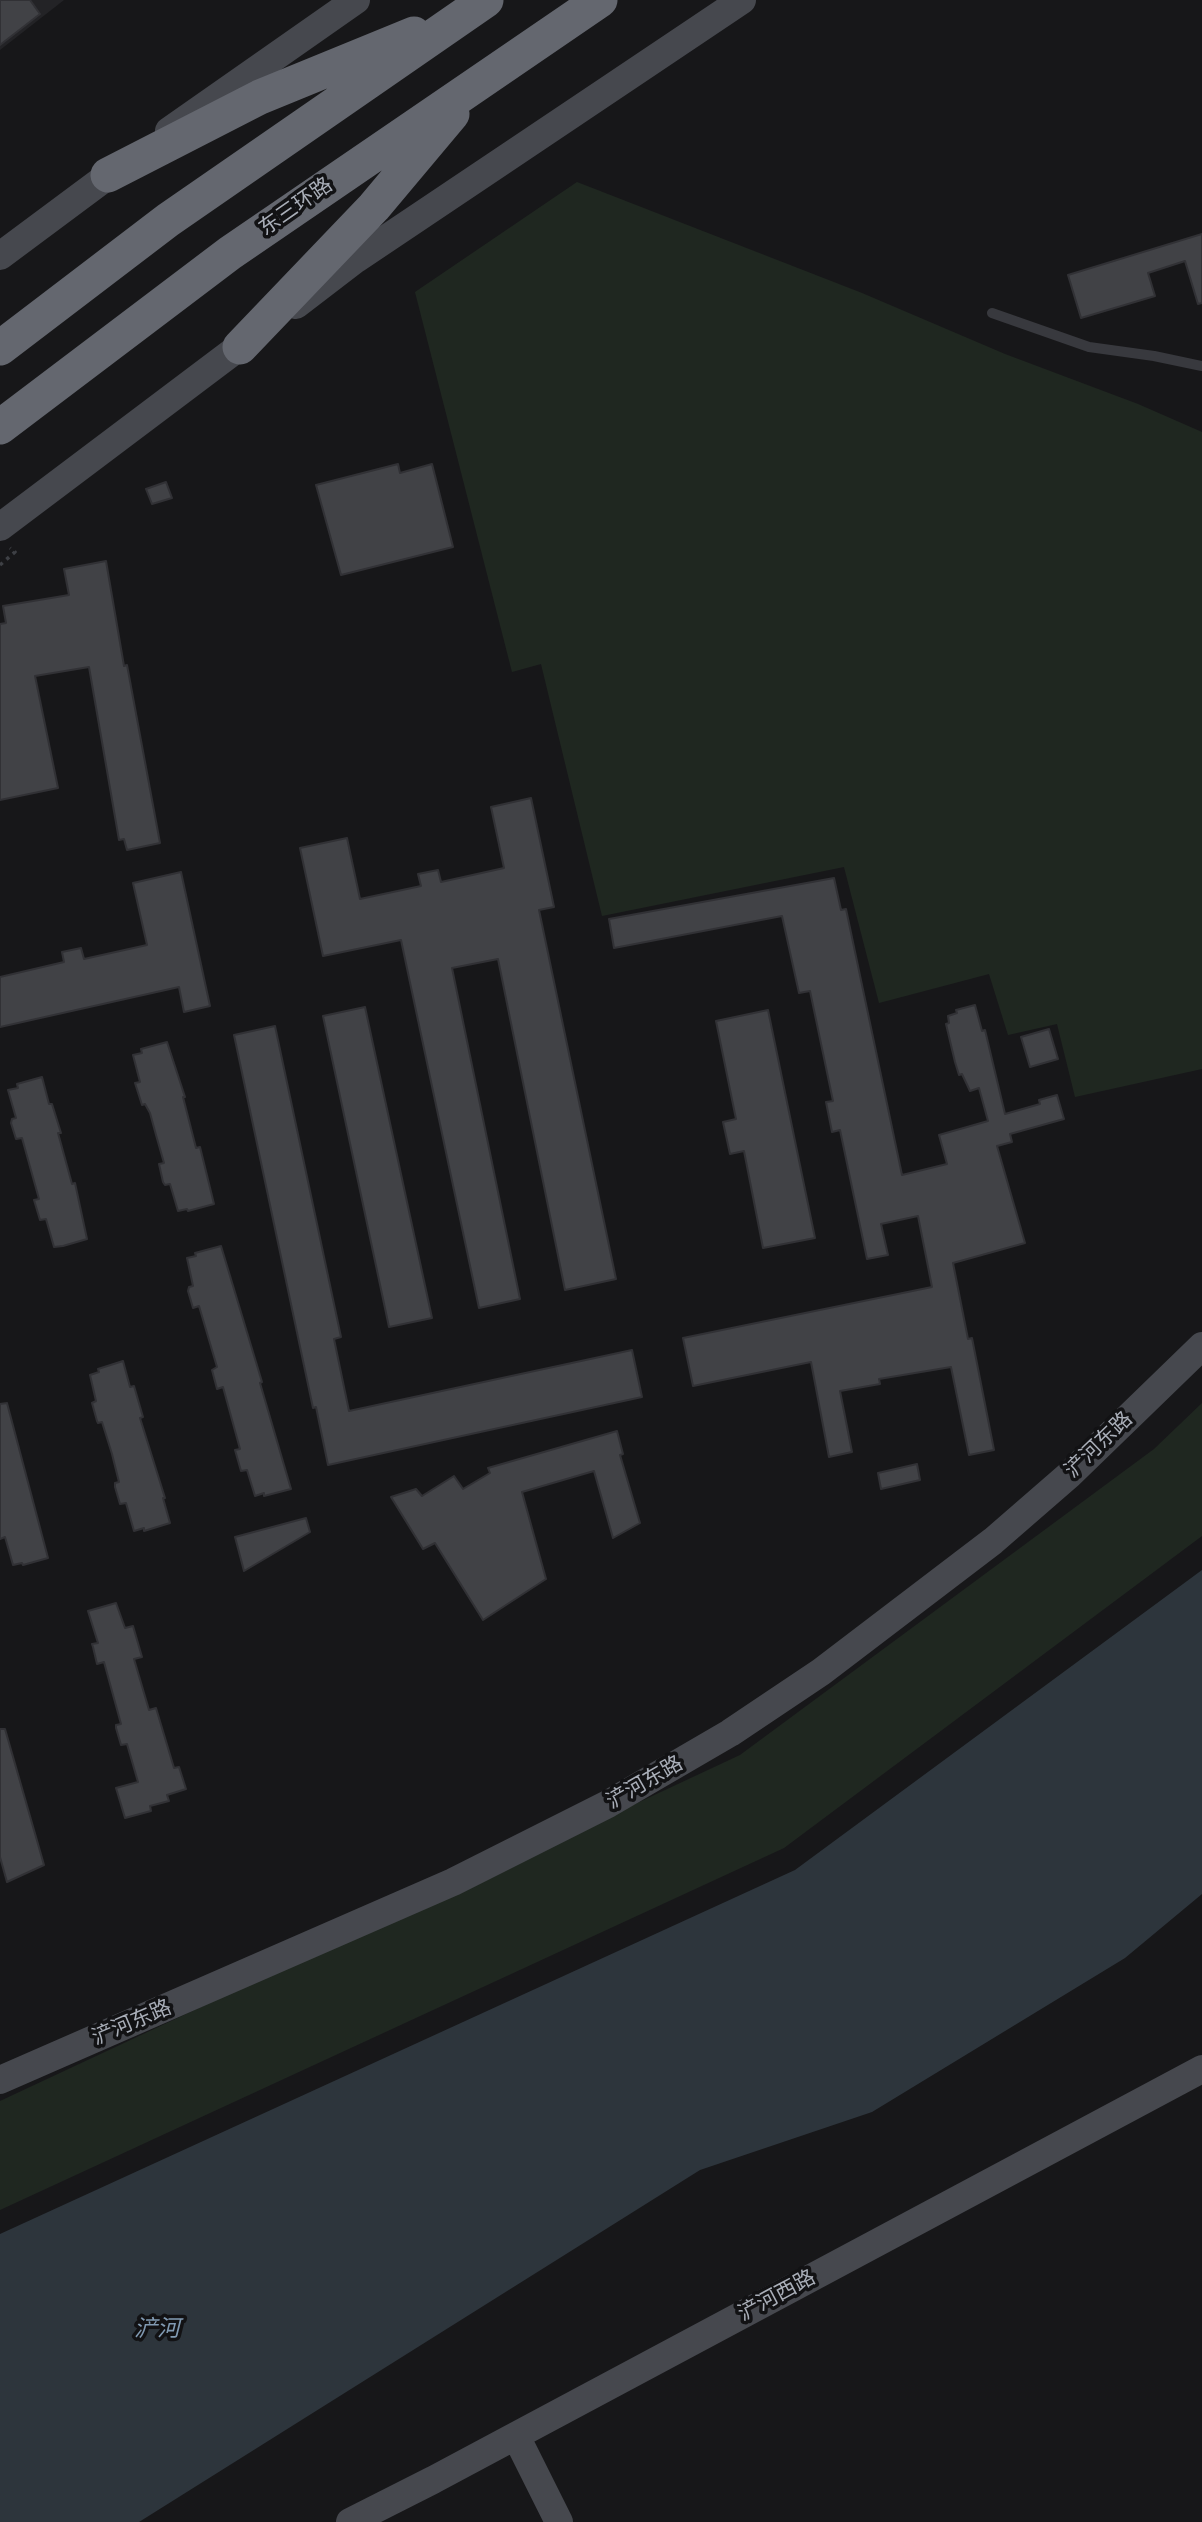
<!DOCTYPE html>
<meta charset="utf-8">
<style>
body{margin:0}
canvas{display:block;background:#171719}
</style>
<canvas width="1202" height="2522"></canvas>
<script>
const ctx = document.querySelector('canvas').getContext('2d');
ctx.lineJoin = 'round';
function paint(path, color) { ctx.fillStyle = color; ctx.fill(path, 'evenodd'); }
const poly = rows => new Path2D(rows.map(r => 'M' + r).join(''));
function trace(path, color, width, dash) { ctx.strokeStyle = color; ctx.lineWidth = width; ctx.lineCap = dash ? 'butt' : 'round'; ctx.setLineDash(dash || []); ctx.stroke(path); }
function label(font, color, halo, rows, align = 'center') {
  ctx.font = font + ' "Fira Sans Condensed","Noto Sans SC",sans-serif'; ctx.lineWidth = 7; ctx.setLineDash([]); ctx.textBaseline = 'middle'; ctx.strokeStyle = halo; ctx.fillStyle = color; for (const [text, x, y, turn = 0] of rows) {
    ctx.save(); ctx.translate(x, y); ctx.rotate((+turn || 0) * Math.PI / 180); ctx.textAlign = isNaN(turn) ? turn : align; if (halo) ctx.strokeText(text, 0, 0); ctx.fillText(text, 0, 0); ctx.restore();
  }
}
paint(poly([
 [0,0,64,0,0,50]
]), '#232326');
paint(poly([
 [577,182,862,293,1005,354,1138,404,1202,432,1202,1069,1075,1097,1057,1024,1008,1035,989,974,879,1003,844,867,602,916,541,664,512,672,415,292],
 [1202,1403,1202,1536,784,1848,0,2210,0,2101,740,1755,1154,1449]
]), '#1f2720');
paint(poly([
 [1202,1570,1202,1894,1125,1958,872,2112,700,2170,139,2522,0,2522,0,2234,795,1870]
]), '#2d353c');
const building = poly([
 [0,0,30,0,40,14,0,45,0,0],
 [1202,234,1202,303,1198,304,1185,261,1148,273,1155,296,1081,318,1068,275,1202,234],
 [398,464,400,473,432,464,453,547,341,575,316,485,398,464],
 [166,482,172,498,152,504,146,489,166,482],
 [106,561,124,666,127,665,160,843,127,850,124,839,119,840,89,667,35,676,58,788,0,800,0,624,6,623,3,606,69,595,64,569,106,561],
 [531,798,554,907,539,910,616,1279,565,1290,498,959,452,968,520,1299,479,1308,401,940,323,956,300,848,347,838,360,899,421,886,418,874,438,870,441,882,504,868,491,807,531,798],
 [181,872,210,1006,184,1012,179,987,0,1027,0,977,64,962,62,952,81,948,84,959,147,945,133,883,181,872],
 [834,878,841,910,846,909,902,1175,947,1164,939,1135,988,1121,979,1088,970,1091,962,1074,959,1075,955,1062,946,1024,949,1023,948,1016,957,1013,956,1010,975,1005,982,1031,985,1030,1005,1114,1040,1104,1039,1100,1057,1095,1064,1119,1010,1134,1012,1142,997,1146,1025,1243,953,1263,968,1339,972,1338,994,1450,969,1455,951,1367,879,1379,880,1384,840,1391,852,1452,829,1457,811,1362,693,1386,683,1338,932,1287,918,1216,881,1224,888,1255,867,1259,840,1130,832,1132,826,1102,833,1101,810,991,799,993,782,916,614,948,609,919,834,878],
 [365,1007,432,1318,389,1327,323,1016,365,1007],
 [768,1010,815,1238,763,1248,744,1151,730,1154,723,1122,736,1119,716,1021,768,1010],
 [275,1026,341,1337,334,1339,349,1411,632,1350,642,1397,328,1465,316,1407,313,1408,234,1035,275,1026],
 [1049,1029,1058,1059,1030,1067,1021,1037,1049,1029],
 [167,1042,185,1097,183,1097,196,1148,200,1147,214,1204,188,1211,187,1209,178,1211,170,1184,165,1185,163,1182,159,1164,164,1163,156,1135,150,1113,145,1104,142,1105,135,1083,140,1082,133,1055,142,1053,141,1049,167,1042],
 [42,1077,49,1104,52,1104,61,1133,58,1133,72,1184,75,1183,87,1239,63,1246,54,1247,46,1219,40,1220,34,1200,39,1199,22,1138,16,1139,11,1123,12,1119,16,1118,8,1090,18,1088,17,1084,42,1077],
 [221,1246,262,1382,260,1383,291,1489,264,1496,264,1493,255,1496,247,1470,241,1471,235,1450,240,1449,223,1387,217,1389,212,1370,217,1367,199,1306,193,1308,188,1291,189,1287,193,1286,187,1258,196,1256,195,1253,221,1246],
 [123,1361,130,1387,134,1386,143,1417,140,1418,165,1498,163,1498,170,1523,144,1531,144,1528,134,1531,126,1503,120,1504,115,1487,115,1483,119,1482,112,1454,102,1422,98,1423,97,1421,92,1403,96,1401,90,1375,99,1372,98,1369,123,1361],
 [7,1403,48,1558,23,1565,22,1563,13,1565,5,1537,0,1539,0,1404,7,1403],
 [617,1431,623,1454,620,1455,640,1523,613,1538,594,1471,522,1492,546,1579,483,1620,435,1543,423,1549,391,1497,416,1489,422,1496,454,1476,463,1489,490,1473,488,1468,617,1431],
 [917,1464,920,1480,881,1489,878,1473,917,1464],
 [306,1518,310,1532,244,1571,235,1537,306,1518],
 [116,1603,125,1628,133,1626,142,1657,134,1659,149,1710,156,1708,174,1768,179,1767,186,1789,167,1795,169,1801,150,1806,151,1811,125,1818,116,1788,138,1782,127,1744,121,1745,116,1728,116,1725,121,1724,104,1662,97,1664,93,1647,92,1644,98,1643,88,1611,116,1603],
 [0,1729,5,1729,44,1865,7,1882,0,1857,0,1729]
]);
paint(building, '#414246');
trace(building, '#313135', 2);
trace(poly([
 [0,565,15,552,10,548]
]), '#3e4045', 3.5, [3.5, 5]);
trace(poly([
 [992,313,1089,347,1154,356,1202,366]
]), '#38393e', 10);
trace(poly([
 [169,131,356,0],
 [0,256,125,163],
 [296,305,356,259,742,0],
 [0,527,255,335],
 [0,2080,453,1882,608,1804,730,1733,821,1672,993,1541,1069,1475,1202,1346],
 [516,2436,559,2522],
 [350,2522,433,2480,1202,2069]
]), '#46484e', 28);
trace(poly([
 [108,175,260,97,414,34],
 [240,347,374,207,452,114],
 [0,348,168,220,486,0],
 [0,427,230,253,600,0]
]), '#64676f', 35);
label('21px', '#a9aeb8', '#121214', [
 ["东三环路",296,207,-35],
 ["浐河东路",1099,1445,-44],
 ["浐河东路",645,1783,-30],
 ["浐河东路",132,2023,-23],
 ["浐河西路",777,2296,-28]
]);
label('italic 23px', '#819ab2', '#121214', [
 ["浐河",157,2330]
]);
</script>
